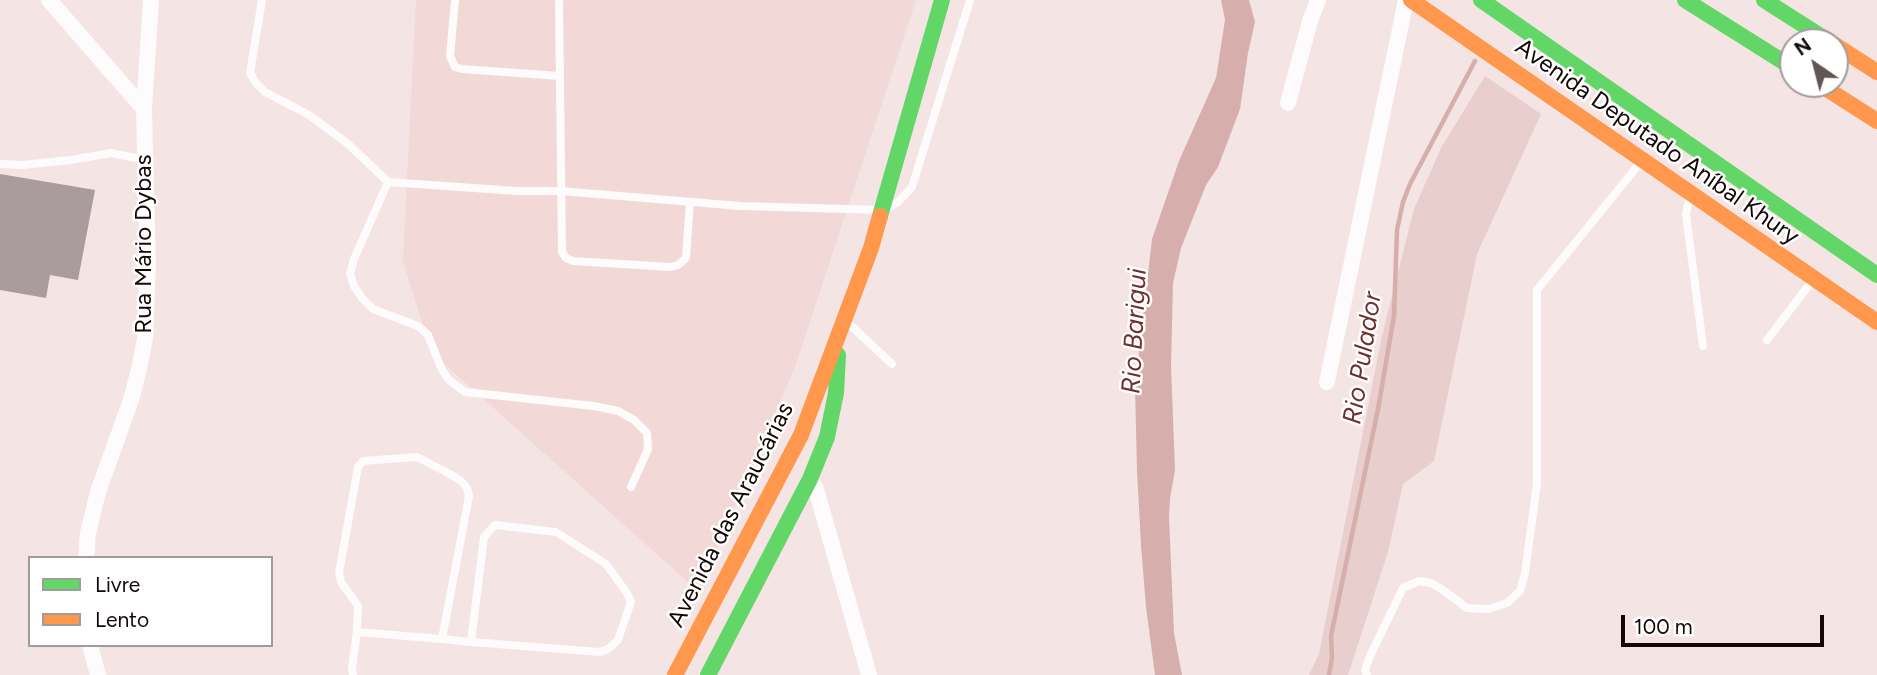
<!DOCTYPE html>
<meta charset="utf-8">
<style>
body{margin:0}
#map{position:relative;width:1877px;height:675px;overflow:hidden;background:#f4e4e3;font-family:Figtree,sans-serif}
canvas{display:block}
.legend{position:absolute;left:28px;top:556px;width:245px;height:91px;box-sizing:border-box;background:#fff;border:2px solid #a19c9c;margin:0;padding:9px 12px;list-style:none;font-size:21px;color:#130807}
.legend li{display:flex;align-items:center;gap:14px;height:35px}
.legend b{width:35px;border:2px solid #a19c9c}
.north{position:absolute;left:1779px;top:28px;width:70px;height:70px;box-sizing:border-box;background:#fff;border:2px solid #a19c9c;border-radius:50%;rotate:325deg;font-size:19px;font-weight:700;line-height:28px;text-align:center;color:#130807}
.north::after{content:'';display:block;margin:auto;width:24px;height:32px;background:#625554;clip-path:polygon(50% 0,100% 100%,50% 72%,0 100%)}
.scale{position:absolute;left:1621px;top:615px;width:203px;height:32px;box-sizing:border-box;border:4px solid #130807;border-top:0;padding-left:9px;font-size:21px;line-height:24px;white-space:nowrap;color:#130807;-webkit-text-stroke:5px #fff;paint-order:stroke}
</style>
<div id="map">
<canvas width="1877" height="675"></canvas>
<ul class="legend">
<li><b style="height:9px;background:#63d668"></b>Livre</li>
<li><b style="height:9px;background:#ff974d"></b>Lento</li>
</ul>
<div class="north">N</div>
<div class="scale">100 m</div>
</div>
<script>
const ctx = document.querySelector('canvas').getContext('2d');
ctx.lineJoin = 'round';
function paint(path, color) { ctx.fillStyle = color; ctx.fill(path, 'evenodd'); }
const poly = rows => new Path2D(rows.map(r => 'M' + r).join(''));
function trace(path, color, width, dash) { ctx.strokeStyle = color; ctx.lineWidth = width; ctx.lineCap = dash ? 'butt' : 'round'; ctx.setLineDash(dash || []); ctx.stroke(path); }
function label(font, color, halo, rows, align = 'center') {
  ctx.font = font + ' Figtree,sans-serif'; ctx.lineWidth = 5; ctx.setLineDash([]); ctx.textBaseline = 'middle'; ctx.strokeStyle = halo; ctx.fillStyle = color; for (const [text, x, y, turn = 0] of rows) {
    ctx.save(); ctx.translate(x, y); ctx.rotate((+turn || 0) * Math.PI / 180); ctx.textAlign = isNaN(turn) ? turn : align; if (halo) ctx.strokeText(text, 0, 0); ctx.fillText(text, 0, 0); ctx.restore();
  }
}
paint(poly([
 [416,0,916,0,795,367,698,591,431,352,403,261]
]), '#f2d8d6');
paint(poly([
 [1485,76,1541,114,1477,254,1434,461,1403,484,1388,552,1348,675,1309,675,1319,654,1382,336,1414,209,1441,148]
]), '#e8cecc');
paint(poly([
 [1221,0,1249,0,1255,22,1248,53,1240,109,1218,167,1206,185,1181,248,1173,283,1171,366,1175,470,1170,498,1169,517,1174,633,1182,675,1155,675,1146,607,1141,545,1137,470,1135,387,1152,239,1179,161,1216,78,1225,20]
]), '#d6afac');
trace(poly([
 [1329,675,1332,657,1331,636,1378,409,1394,316,1397,230,1403,202,1410,184,1475,61]
]), '#d6afac', 4.5);
paint(poly([
 [0,174,95,190,78,280,50,275,46,298,0,290]
]), '#aa9c9c');
trace(poly([
 [262,0,250,73,256,83,265,92,309,115,347,143,388,182,517,191,561,191,740,206,883,210,897,203,912,187,970,0],
 [455,0,450,56,455,67,462,69,559,76],
 [559,0,562,252,566,258,573,261,671,267,678,265,686,258,690,202],
 [0,164,22,165,71,160,111,153,145,160],
 [388,182,354,259,350,274,354,286,362,298,373,309,418,326,428,335,442,370,450,381,465,392,594,406,618,411,634,420,647,433,648,449,631,487],
 [1690,196,1686,214,1703,346],
 [848,323,892,364],
 [1767,340,1812,281],
 [357,632,442,639,471,642,600,652,608,649,618,640,631,602,627,593,606,564,556,532,495,525,484,537,471,642],
 [353,675,352,668,357,632,358,606,341,582,339,573,358,467,363,461,417,457,448,473,461,481,467,488,469,496,442,639],
 [1367,675,1365,670,1370,656,1403,588,1419,581,1431,583,1443,590,1467,608,1489,609,1507,603,1520,591,1525,573,1537,483,1537,290,1640,163]
]), '#fdfbfb', 8);
trace(poly([
 [49,0,144,109,148,265,145,339,139,369,131,400,98,492,88,533,86,558],
 [1288,103,1310,21,1318,0],
 [144,109,151,0],
 [1327,382,1406,0],
 [810,479,816,489,869,675],
 [90,645,98,675]
]), '#fdfbfb', 16);
trace(poly([
 [1481,0,1877,275],
 [1685,0,1793,68],
 [1764,0,1830,42],
 [880,216,942,0],
 [708,675,810,479,827,437,836,393,838,355]
]), '#63d668', 16);
trace(poly([
 [1411,0,1877,322],
 [1835,45,1877,72],
 [1819,84,1877,121],
 [675,675,801,435,871,248,880,216]
]), '#ff974d', 16);
label('24px', '#130807', '#fff', [
 ["Avenida Deputado Aníbal Khury",1657,142,35],
 ["Rua Mário Dybas",144,244,-90],
 ["Avenida das Araucárias",731,515,-63]
]);
label('italic 26px', '#6f302d', '#fff', [
 ["Rio Barigui",1135,331,-87],
 ["Rio Pulador",1363,358,-81]
]);
</script>
